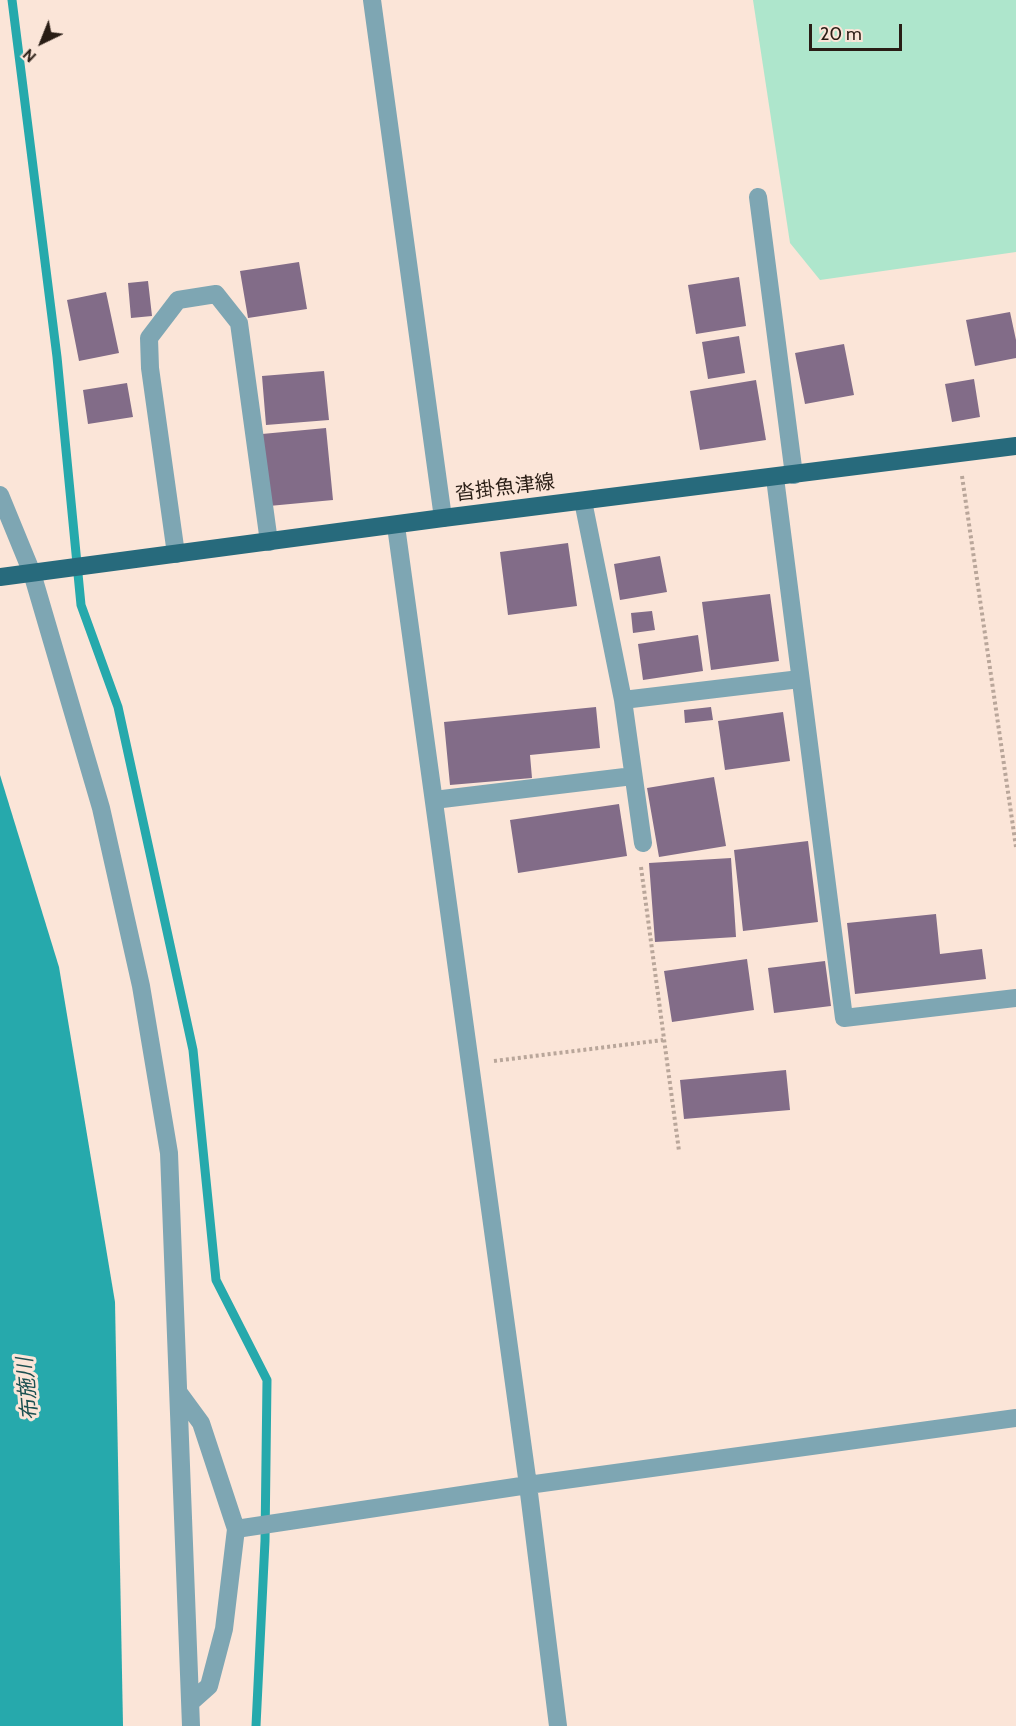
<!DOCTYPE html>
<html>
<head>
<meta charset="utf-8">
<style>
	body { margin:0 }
	#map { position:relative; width:1016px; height:1726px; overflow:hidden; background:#fbe5d8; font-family:Cabin,sans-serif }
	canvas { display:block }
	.north { position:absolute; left:12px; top:12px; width:60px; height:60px; -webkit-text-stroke:4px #fbe5d8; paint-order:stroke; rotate:223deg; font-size:16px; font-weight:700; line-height:24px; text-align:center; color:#291d15 }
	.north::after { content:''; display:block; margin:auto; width:21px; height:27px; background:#291d15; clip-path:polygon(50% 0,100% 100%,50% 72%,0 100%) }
	.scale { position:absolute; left:809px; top:24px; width:93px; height:27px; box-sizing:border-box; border:3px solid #291d15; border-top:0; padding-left:8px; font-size:18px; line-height:21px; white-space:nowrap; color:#291d15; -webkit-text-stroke:4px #fbe5d8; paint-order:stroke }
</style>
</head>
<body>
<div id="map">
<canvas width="1016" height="1726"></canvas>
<div class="north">N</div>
<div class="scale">20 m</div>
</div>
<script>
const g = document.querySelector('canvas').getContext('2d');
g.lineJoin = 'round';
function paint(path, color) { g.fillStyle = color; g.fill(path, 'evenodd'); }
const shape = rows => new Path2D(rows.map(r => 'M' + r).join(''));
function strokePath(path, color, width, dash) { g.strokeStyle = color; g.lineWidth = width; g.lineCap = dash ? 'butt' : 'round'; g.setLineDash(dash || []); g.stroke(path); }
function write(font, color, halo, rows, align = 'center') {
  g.font = font + ' Cabin,"Noto Sans JP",sans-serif'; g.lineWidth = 6; g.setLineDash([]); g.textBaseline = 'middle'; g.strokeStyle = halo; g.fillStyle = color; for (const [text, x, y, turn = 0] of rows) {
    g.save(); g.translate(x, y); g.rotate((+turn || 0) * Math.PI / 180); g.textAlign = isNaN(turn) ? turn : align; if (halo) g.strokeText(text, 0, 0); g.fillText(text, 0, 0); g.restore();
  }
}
const green = shape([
	[753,0,1016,0,1016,252,820,280,790,243]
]);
const water = shape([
	[0,775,59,967,115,1302,123,1726,0,1726]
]);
const stream = shape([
	[12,0,57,357,81,605,118,707,193,1050,216,1280,267,1380,265,1541,256,1726]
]);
const building = shape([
	[299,262,307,309,248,318,240,271],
	[739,277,746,326,696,334,688,285],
	[148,281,152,316,131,318,128,283],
	[106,292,119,353,79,361,67,300],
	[1010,312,1016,340,1016,358,975,366,966,320],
	[739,336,745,373,708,379,702,342],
	[844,344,854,395,805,404,795,353],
	[324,371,329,420,266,425,262,376],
	[974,379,980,417,952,422,945,384],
	[756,380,766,440,700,450,690,391],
	[127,383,133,417,88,424,83,390],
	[326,428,333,500,269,506,262,434],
	[568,543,577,606,508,615,500,552],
	[660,556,667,592,620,600,614,564],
	[770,594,779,661,711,670,702,602],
	[652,611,655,630,633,633,631,613],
	[698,635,703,671,643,680,638,644],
	[596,707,600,748,530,755,532,778,450,785,444,722],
	[711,707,713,720,685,723,684,710],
	[783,712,790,761,725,770,718,721],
	[714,777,726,846,659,857,647,788],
	[619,804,627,856,518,873,510,820],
	[808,841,818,922,743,931,734,850],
	[731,858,736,937,655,942,649,863],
	[936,914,940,954,982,949,986,979,855,994,847,923],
	[747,959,754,1010,672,1022,664,971],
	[825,961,831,1006,774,1013,768,968],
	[786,1070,790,1110,684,1119,680,1080]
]);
const path = shape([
	[962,476,1016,847],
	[641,867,679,1151],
	[494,1061,663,1040]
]);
const minor = shape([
	[372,0,443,518],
	[758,197,794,475],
	[775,478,844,1018,1016,998],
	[0,495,32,573,101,808,141,986,169,1153,191,1726],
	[583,501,623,700],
	[396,526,528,1485,558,1726],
	[176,554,150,368,149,338,178,300,216,294,239,323,269,542],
	[434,800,633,776],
	[643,843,623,700,800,679],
	[179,1393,201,1423,236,1529,224,1629,209,1686,191,1702],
	[236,1529,528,1485,1016,1418]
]);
const major = shape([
	[0,577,443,518,1016,446]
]);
const streetNames = [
	["沓掛魚津線",505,488,-7]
];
const waterNames = [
	["布施川",28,1389,-95]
];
paint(green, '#aee6cc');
paint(water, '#26a9ac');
strokePath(stream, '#26a9ac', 9);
paint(building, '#826c88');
strokePath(path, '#b9a69a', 4, [3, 3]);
strokePath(minor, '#7ea6b3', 18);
strokePath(major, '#276a7c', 18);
write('20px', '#291d15', '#fbe5d8', streetNames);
write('italic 21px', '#1c5051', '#fbe5d8', waterNames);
</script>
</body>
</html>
